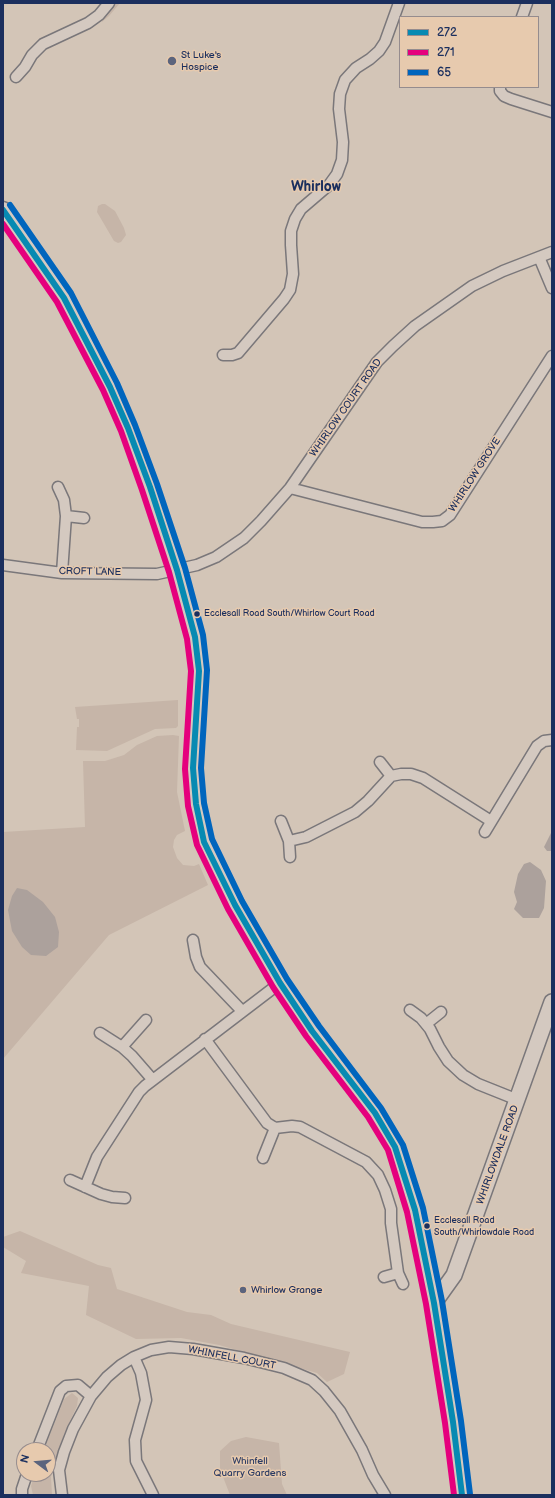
<!DOCTYPE html>
<html>
<head>
<meta charset="utf-8">
<style>
	body { margin:0 }
	#map { position:relative; width:555px; height:1498px; overflow:hidden; background:#d3c5b7; font-family:"Balsamiq Sans",sans-serif }
	canvas { display:block }
	.frame { position:absolute; inset:0; border:4px solid #1b2f5e; pointer-events:none }
	.legend { position:absolute; left:399px; top:16px; width:140px; height:72px; box-sizing:border-box; background:#e7caae; border:1px solid #958c8e; margin:0; padding:5px 7px; list-style:none; font-size:12px; color:#1b2f5e }
	.legend li { display:flex; align-items:center; gap:8px; height:20px }
	.legend b { width:20px; border:1px solid #958c8e }
	.north { position:absolute; left:16px; top:1442px; width:40px; height:40px; box-sizing:border-box; background:#e7caae; border:1px solid #958c8e; border-radius:50%; rotate:286deg; font-size:11px; font-weight:700; line-height:16px; text-align:center; color:#1b2f5e }
	.north::after { content:''; display:block; margin:auto; width:14px; height:18px; background:#5b647d; clip-path:polygon(50% 0,100% 100%,50% 72%,0 100%) }
</style>
</head>
<body>
<div id="map">
<canvas width="555" height="1498"></canvas>
<div class="frame"></div>
<ul class="legend">
<li><b style="height:5px;background:#078ab2"></b>272</li>
<li><b style="height:5px;background:#e5007d"></b>271</li>
<li><b style="height:5px;background:#0065bd"></b>65</li>
</ul>
<div class="north">N</div>
</div>
<script>
const g = document.querySelector('canvas').getContext('2d');
g.lineJoin = 'round';
function paint(path, color) { g.fillStyle = color; g.fill(path, 'evenodd'); }
const shape = rows => new Path2D(rows.map(r => 'M' + r).join(''));
function strokePath(path, color, width, dash) { g.strokeStyle = color; g.lineWidth = width; g.lineCap = dash ? 'butt' : 'round'; g.setLineDash(dash || []); g.stroke(path); }
function write(font, color, halo, rows, align = 'center') {
  g.font = font + ' "Balsamiq Sans",sans-serif'; g.lineWidth = 3; g.setLineDash([]); g.textBaseline = 'middle'; g.strokeStyle = halo; g.fillStyle = color; for (const [text, x, y, turn = 0] of rows) {
    g.save(); g.translate(x, y); g.rotate((+turn || 0) * Math.PI / 180); g.textAlign = isNaN(turn) ? turn : align; if (halo) g.strokeText(text, 0, 0); g.fillText(text, 0, 0); g.restore();
  }
}
const green = shape([
	[116,3,120,3,109,16,102,22,104,15],
	[102,204,105,204,115,211,124,228,126,235,121,242,118,243,114,241,97,212,98,206],
	[178,700,178,726,176,728,155,729,107,751,76,750,77,727,79,727,79,719,77,719,75,707],
	[173,735,179,736,177,792,185,831,177,835,174,840,173,847,177,858,183,865,194,866,199,864,208,885,109,935,3,1059,3,832,85,827,83,761,105,761,124,755,137,745,157,736],
	[20,1231,98,1265,111,1268,117,1289,187,1312,211,1315,231,1324,350,1352,344,1374,327,1382,317,1373,219,1345,181,1338,136,1339,86,1315,89,1286,21,1273,26,1261,3,1247,3,1237],
	[72,1393,78,1398,77,1406,64,1434,51,1477,52,1495,33,1495,31,1486,35,1474,48,1474,48,1450,44,1450,64,1399],
	[246,1437,279,1443,282,1484,287,1495,230,1495,220,1469,220,1451,231,1441]
]);
const water = shape([
	[552,831,552,851,547,851,544,847],
	[530,862,541,870,546,881,544,908,539,918,523,918,514,909,517,902,514,892,518,874,524,864],
	[17,888,27,890,43,902,55,917,59,932,58,947,46,956,31,955,22,947,12,931,8,910,12,896]
]);
const minor = shape([
	[522,17,527,3],
	[16,77,25,67,32,55,43,44,88,23,99,15,109,3],
	[500,87,500,91,504,96,511,99,552,112],
	[539,257,552,288],
	[223,355,232,355,238,353,284,299,290,290,293,274,291,245,291,231,295,219,301,209,329,185,337,174,342,160,343,142,339,109,340,94,345,80,356,68,370,59,379,51,385,42,399,3],
	[58,487,64,500,66,516,62,573],
	[290,488,422,522,433,522,442,521,450,515,552,356],
	[66,516,84,518],
	[3,565,62,573,157,574,197,565,216,557,244,538,261,521,290,488,377,362,393,346,415,326,472,286,503,271,552,252],
	[380,762,391,776],
	[281,821,289,841,290,857],
	[485,832,537,746,544,741,552,740],
	[289,841,306,837,355,812,368,801,391,776,401,774,411,774,423,778,491,821],
	[193,940,196,957,200,967,242,1011],
	[410,1010,421,1018,430,1029,439,1047,448,1061,463,1075,478,1084,518,1100],
	[426,1024,441,1012],
	[100,1033,122,1047,132,1056,152,1079],
	[205,1039,267,1123,275,1128,292,1126,300,1127,366,1162,378,1175,385,1190,391,1209,391,1223,398,1273,403,1284],
	[122,1047,146,1020],
	[263,1158,275,1128],
	[70,1180,101,1194,112,1197,125,1198],
	[85,1187,97,1157,139,1092,145,1086,280,983],
	[384,1277,398,1273],
	[134,1357,141,1373,146,1400,135,1440,136,1461,153,1495],
	[37,1450,60,1391,66,1386,78,1385,91,1396],
	[22,1495,22,1489,27,1474],
	[62,1495,59,1470,64,1452,73,1429,91,1396,107,1377,121,1365,134,1357,151,1350,169,1347,193,1349,244,1358,284,1368,312,1380,324,1391,340,1411,362,1450,373,1475,385,1495]
]);
const secondary = shape([
	[434,1303,454,1275,552,1002]
]);
const primary = shape([
	[3,210,64,298,110,387,128,428,150,487,177,570,195,637,199,671,193,768,196,804,204,842,235,905,280,983,312,1031,375,1113,395,1147,415,1210,434,1303,453,1422,462,1495]
]);
const bus1 = shape([
	[3,210,64,298,110,387,128,428,150,487,177,570,195,637,199,671,193,768,196,804,204,842,235,905,280,983,312,1031,375,1113,395,1147,415,1210,434,1303,453,1422,462,1495]
]);
const bus2 = shape([
	[3,224,57,302,103,390,121,431,142,490,169,572,187,639,191,671,185,769,188,806,197,845,228,909,273,987,306,1036,368,1117,388,1150,407,1212,426,1304,445,1423,454,1495]
]);
const bus3 = shape([
	[10,205,71,293,117,383,135,425,157,484,185,568,203,635,207,670,201,768,204,803,212,839,242,901,287,979,319,1026,381,1108,403,1145,423,1208,442,1301,461,1421,470,1494]
]);
const markers = [
	[172,61,5,"#5b647d"],
	[197,614,3.5,"#1b2f5e"],
	[427,1226,3.5,"#1b2f5e"],
	[243,1290,4,"#5b647d"]
];
const busNames = [
	["Ecclesall Road South/Whirlow Court Road",204,614],
	["Ecclesall Road",434,1221],
	["South/Whirlowdale Road",434,1233]
];
const poiNames = [
	["St Luke's",181,55],
	["Hospice",181,67],
	["Whirlow Grange",251,1290]
];
const streetNames = [
	["WHIRLOW COURT ROAD",346,408,-55],
	["WHIRLOW GROVE",475,475,-57],
	["CROFT LANE",90,572,1],
	["WHIRLOWDALE ROAD",498,1155,-70],
	["WHINFELL COURT",232,1358,11]
];
const parkNames = [
	["Whinfell",250,1461],
	["Quarry Gardens",250,1473]
];
const districtNames = [
	["Whirlow",316,187]
];
paint(green, '#c6b5a8');
paint(water, '#aca19c');
strokePath(minor, '#7a777a', 13);
strokePath(secondary, '#7a777a', 18);
strokePath(primary, '#7a777a', 19);
strokePath(minor, '#d4c9c0', 10);
strokePath(secondary, '#d4c9c0', 15);
strokePath(primary, '#d4c9c0', 16);
strokePath(bus1, '#078ab2', 6);
strokePath(bus2, '#e5007d', 6);
strokePath(bus3, '#0065bd', 6);
for (const [x, y, r, color] of markers) { const dot = new Path2D(); dot.arc(x, y, r, 0, 2 * Math.PI); g.fillStyle = color; g.fill(dot); strokePath(dot, '#e7caae', 1.5); }
write('9px', '#1b2f5e', '#e7caae', busNames, 'left');
write('10px', '#1b2f5e', '#e7caae', poiNames, 'left');
write('10px', '#1b2f5e', '#e7caae', streetNames);
write('10px', '#2c3c64', '#e7caae', parkNames);
write('bold 14px', '#1b2f5e', '#e7caae', districtNames);
</script>
</body>
</html>
